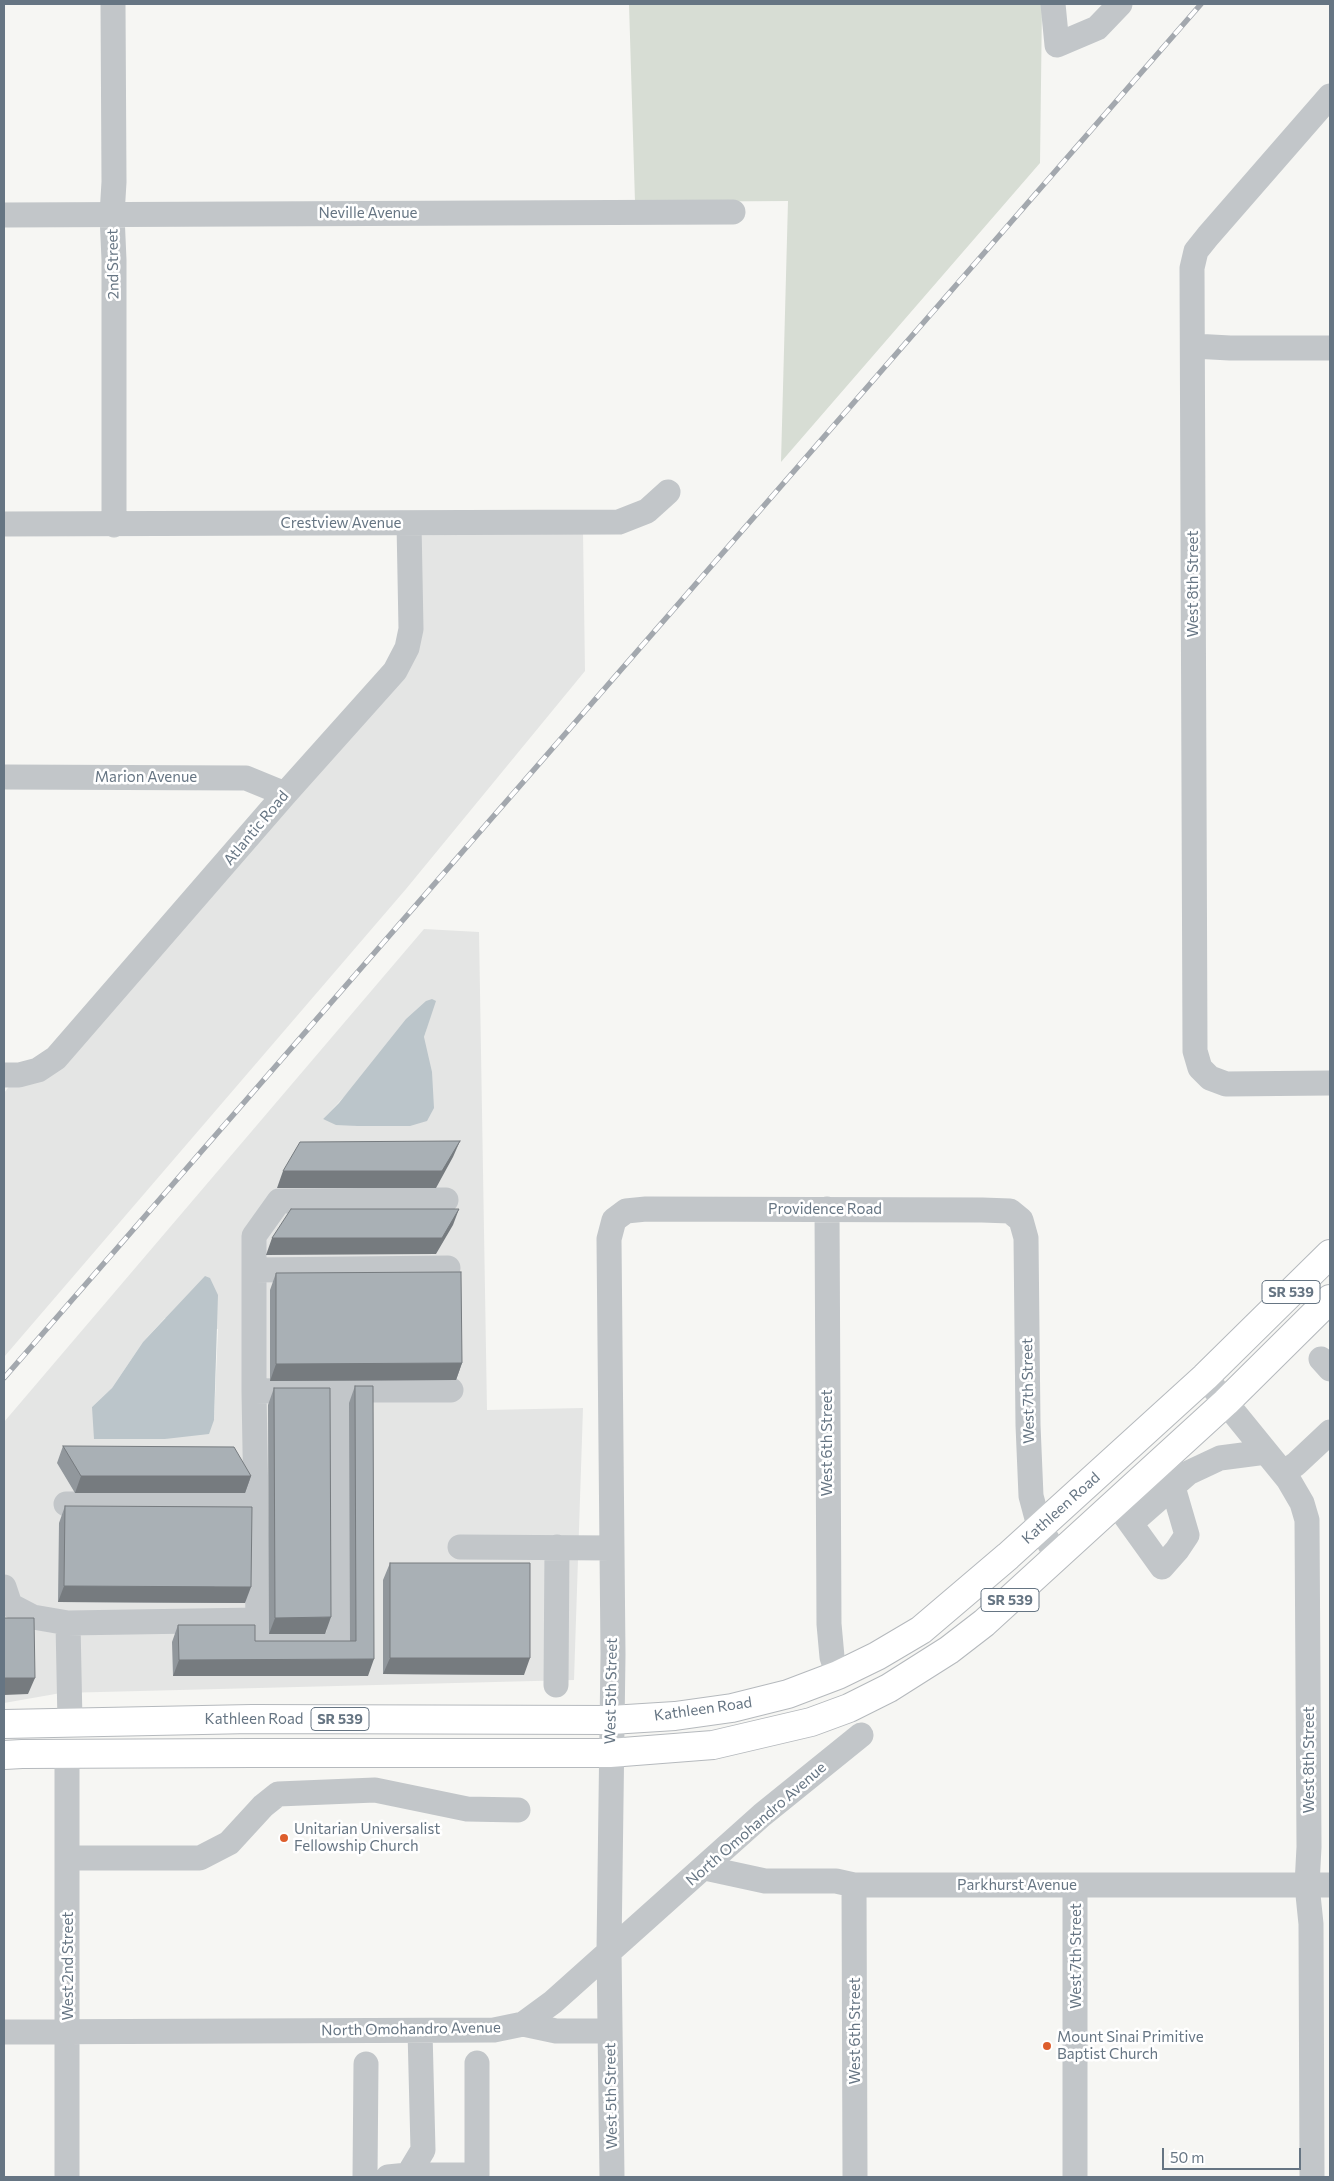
<!DOCTYPE html>
<html>
<head>
<meta charset="utf-8">
<style>
	body { margin:0 }
	#map { position:relative; width:1334px; height:2181px; overflow:hidden; background:#f6f6f3; font-family:Commissioner,sans-serif }
	canvas { display:block }
	.frame { position:absolute; inset:0; border:5px solid #667583; pointer-events:none }
	.scale { position:absolute; left:1162px; top:2148px; width:139px; height:22px; box-sizing:border-box; border:2px solid #667583; border-top:0; padding-left:6px; font-size:15px; line-height:18px; white-space:nowrap; color:#667583; -webkit-text-stroke:4px #fff; paint-order:stroke }
</style>
</head>
<body>
<div id="map">
<canvas width="1334" height="2181"></canvas>
<div class="frame"></div>
<div class="scale">50 m</div>
</div>
<script>
const g = document.querySelector('canvas').getContext('2d');
g.lineJoin = 'round';
function paint(path, color) { g.fillStyle = color; g.fill(path, 'evenodd'); }
const shape = rows => new Path2D(rows.map(r => 'M' + r).join(''));
function strokePath(path, color, width, dash) { g.strokeStyle = color; g.lineWidth = width; g.lineCap = dash ? 'butt' : 'round'; g.setLineDash(dash || []); g.stroke(path); }
function write(font, color, halo, rows, align = 'center') {
  g.font = font + ' Commissioner,sans-serif'; g.lineWidth = 5; g.setLineDash([]); g.textBaseline = 'middle'; g.strokeStyle = halo; g.fillStyle = color; for (const [text, x, y, turn = 0] of rows) {
    g.save(); g.translate(x, y); g.rotate((+turn || 0) * Math.PI / 180); g.textAlign = isNaN(turn) ? turn : align; if (halo) g.strokeText(text, 0, 0); g.fillText(text, 0, 0); g.restore();
  }
}
const built = shape([
	[420,532,583,532,585,671,406,889,4,1357,4,1093,11,1084,22,1084,404,677],
	[424,929,479,932,487,1410,583,1408,574,1680,61,1693,4,1703,4,1422],
	[435,1001,424,1037,357,1126,323,1119],
	[165,1318,218,1329,214,1420,165,1439,92,1407,112,1388,143,1342]
]);
const green = shape([
	[629,4,1042,4,1040,163,781,462,788,201,635,202]
]);
const water = shape([
	[432,999,436,1001,424,1037,432,1072,434,1108,427,1121,410,1126,357,1126,336,1125,323,1119,339,1103,406,1019,426,1001],
	[205,1276,210,1278,218,1295,214,1420,209,1434,165,1439,94,1439,92,1407,112,1388,143,1342]
]);
const minor = shape([
	[113,4,114,182,112,215,114,260,114,525],
	[1053,4,1057,45,1097,28,1120,4],
	[1330,96,1208,236,1196,251,1192,268,1195,1051,1200,1068,1210,1078,1226,1084,1330,1083],
	[4,215,733,212],
	[1193,346,1230,348,1330,348],
	[4,524,619,522,647,511,668,492],
	[4,777,246,778,285,794],
	[4,1075,19,1075,38,1070,56,1058,285,794,395,671,407,648,411,629,409,523],
	[827,1209,829,1624,832,1657,838,1675],
	[254,1270,448,1268],
	[1321,1359,1330,1369],
	[1205,1377,1288,1479,1302,1503,1307,1520,1309,1847,1307,1885,1311,1924,1312,2177],
	[339,1390,451,1390],
	[254,1391,254,1236,279,1201,446,1200],
	[1283,1473,1296,1464,1330,1432],
	[1116,1503,1162,1567,1177,1550,1187,1535,1173,1487],
	[66,1504,256,1504],
	[1131,1523,1188,1473,1220,1458,1266,1452],
	[460,1547,612,1548],
	[4,1587,10,1605,33,1617,68,1623,70,1722],
	[68,1623,258,1620,259,1644,339,1644,339,1390,254,1391,258,1620],
	[556,1685,557,1547],
	[67,1755,67,2177],
	[67,1858,200,1858,229,1843,263,1806,278,1794,375,1790,467,1809,518,1810],
	[705,1868,765,1881,836,1881,854,1885,1330,1885],
	[854,1885,855,2177],
	[1075,1885,1075,2177],
	[523,2024,556,2031,610,2031],
	[4,2032,494,2030,523,2024,553,2002,762,1815,861,1735],
	[365,2177,366,2064],
	[388,2177,408,2175,423,2150,420,2031],
	[408,2177,408,2175,477,2175,477,2063],
	[612,2177,609,1950,613,1654,609,1239,614,1220,626,1211,646,1209,982,1210,1010,1211,1021,1220,1026,1238,1028,1425,1031,1496,1039,1526,1057,1556]
]);
const major = shape([
	[4,1724,252,1719,611,1720,675,1716,732,1708,788,1694,838,1675,877,1656,921,1630,1008,1556,1205,1377,1330,1254],
	[4,1755,22,1754,252,1753,610,1753,713,1745,811,1722,849,1708,889,1688,949,1650,984,1623,1226,1402,1330,1299]
]);
const rail = shape([
	[4,1378,1201,4]
]);
const wall = shape([
	[276,1273,462,1363,456,1380,270,1381,270,1290],
	[355,1386,368,1676,173,1676,172,1642,178,1625,255,1641,350,1641,349,1403],
	[274,1388,325,1634,269,1634,268,1405],
	[63,1446,251,1476,245,1493,75,1493,57,1463],
	[65,1506,245,1603,58,1602,59,1523],
	[390,1563,524,1675,383,1674,383,1580]
]);
const shadedWall = shape([
	[460,1141,453,1157,436,1188,277,1188,283,1171],
	[459,1209,453,1225,436,1254,266,1255,272,1238],
	[462,1363,456,1380,270,1381,276,1364],
	[81,1476,251,1476,245,1493,75,1493],
	[64,1586,251,1587,245,1603,58,1602],
	[331,1617,325,1634,269,1634,275,1618],
	[390,1658,530,1658,524,1675,383,1674],
	[374,1659,368,1676,173,1676,179,1660],
	[4,1678,35,1678,28,1694,4,1695]
]);
const building = shape([
	[460,1141,442,1171,283,1171,300,1142,460,1141],
	[291,1209,459,1209,442,1238,272,1238,291,1209],
	[461,1272,462,1363,276,1364,276,1273,461,1272],
	[355,1386,373,1386,374,1659,179,1660,178,1625,255,1625,255,1641,356,1641,355,1386],
	[274,1388,330,1388,331,1617,275,1618,274,1388],
	[63,1446,234,1447,251,1476,81,1476,63,1446],
	[65,1506,252,1507,251,1587,64,1586,65,1506],
	[390,1563,530,1563,530,1658,390,1658,390,1563],
	[4,1618,34,1618,35,1678,4,1678,4,1618]
]);
const markers = [
	[284,1838,5,"#dd5e2c"],
	[1047,2046,5,"#dd5e2c"]
];
const shields = [
	[1291,1292,58],
	[1010,1600,58],
	[340,1719,58]
];
const shieldNames = [
	["SR 539",1291,1292],
	["SR 539",1010,1600],
	["SR 539",340,1719]
];
const streetNames = [
	["Neville Avenue",368,213],
	["2nd Street",113,264,-91],
	["Crestview Avenue",341,523],
	["West 8th Street",1193,584,-90],
	["Marion Avenue",146,777],
	["Atlantic Road",256,828,-50],
	["Providence Road",825,1209],
	["West 7th Street",1028,1391,-91],
	["West 6th Street",827,1443,-90],
	["Kathleen Road",1061,1508,-42],
	["West 5th Street",611,1691,-89],
	["Kathleen Road",703,1709,-8],
	["Kathleen Road",254,1719],
	["West 8th Street",1309,1760,-90],
	["North Omohandro Avenue",756,1824,-41],
	["Parkhurst Avenue",1017,1885],
	["West 7th Street",1076,1956,-90],
	["West 2nd Street",68,1966,-90],
	["North Omohandro Avenue",411,2029,-1],
	["West 6th Street",855,2031,-90],
	["West 5th Street",611,2096,-91]
];
const poiNames = [
	["Unitarian Universalist",294,1829],
	["Fellowship Church",294,1846],
	["Mount Sinai Primitive",1057,2037],
	["Baptist Church",1057,2054]
];
paint(built, '#e4e5e4');
paint(green, '#d7ddd4');
paint(water, '#bbc5ca');
strokePath(major, '#b5b9bd', 30);
strokePath(minor, '#c2c6c9', 25);
strokePath(major, '#fff', 28);
strokePath(rail, '#a3a8ae', 5.5);
strokePath(rail, '#fff', 4, [11]);
paint(wall, '#91979c');
paint(shadedWall, '#767b7f');
paint(building, '#a9b0b5');
strokePath(building, '#767b7f', 1);
for (const [x, y, r, color] of markers) { const dot = new Path2D(); dot.arc(x, y, r, 0, 2 * Math.PI); g.fillStyle = color; g.fill(dot); strokePath(dot, '#fff', 2); }
for (const [x, y, w] of shields) { const box = new Path2D(); box.roundRect(x - w / 2, y - 11.5, w, 23, 4); g.fillStyle = '#fff'; g.fill(box); strokePath(box, '#667583', 1); }
write('bold 14px', '#667583', null, shieldNames);
write('15px', '#667583', '#fff', streetNames);
write('15px', '#667583', '#fff', poiNames, 'left');
</script>
</body>
</html>
